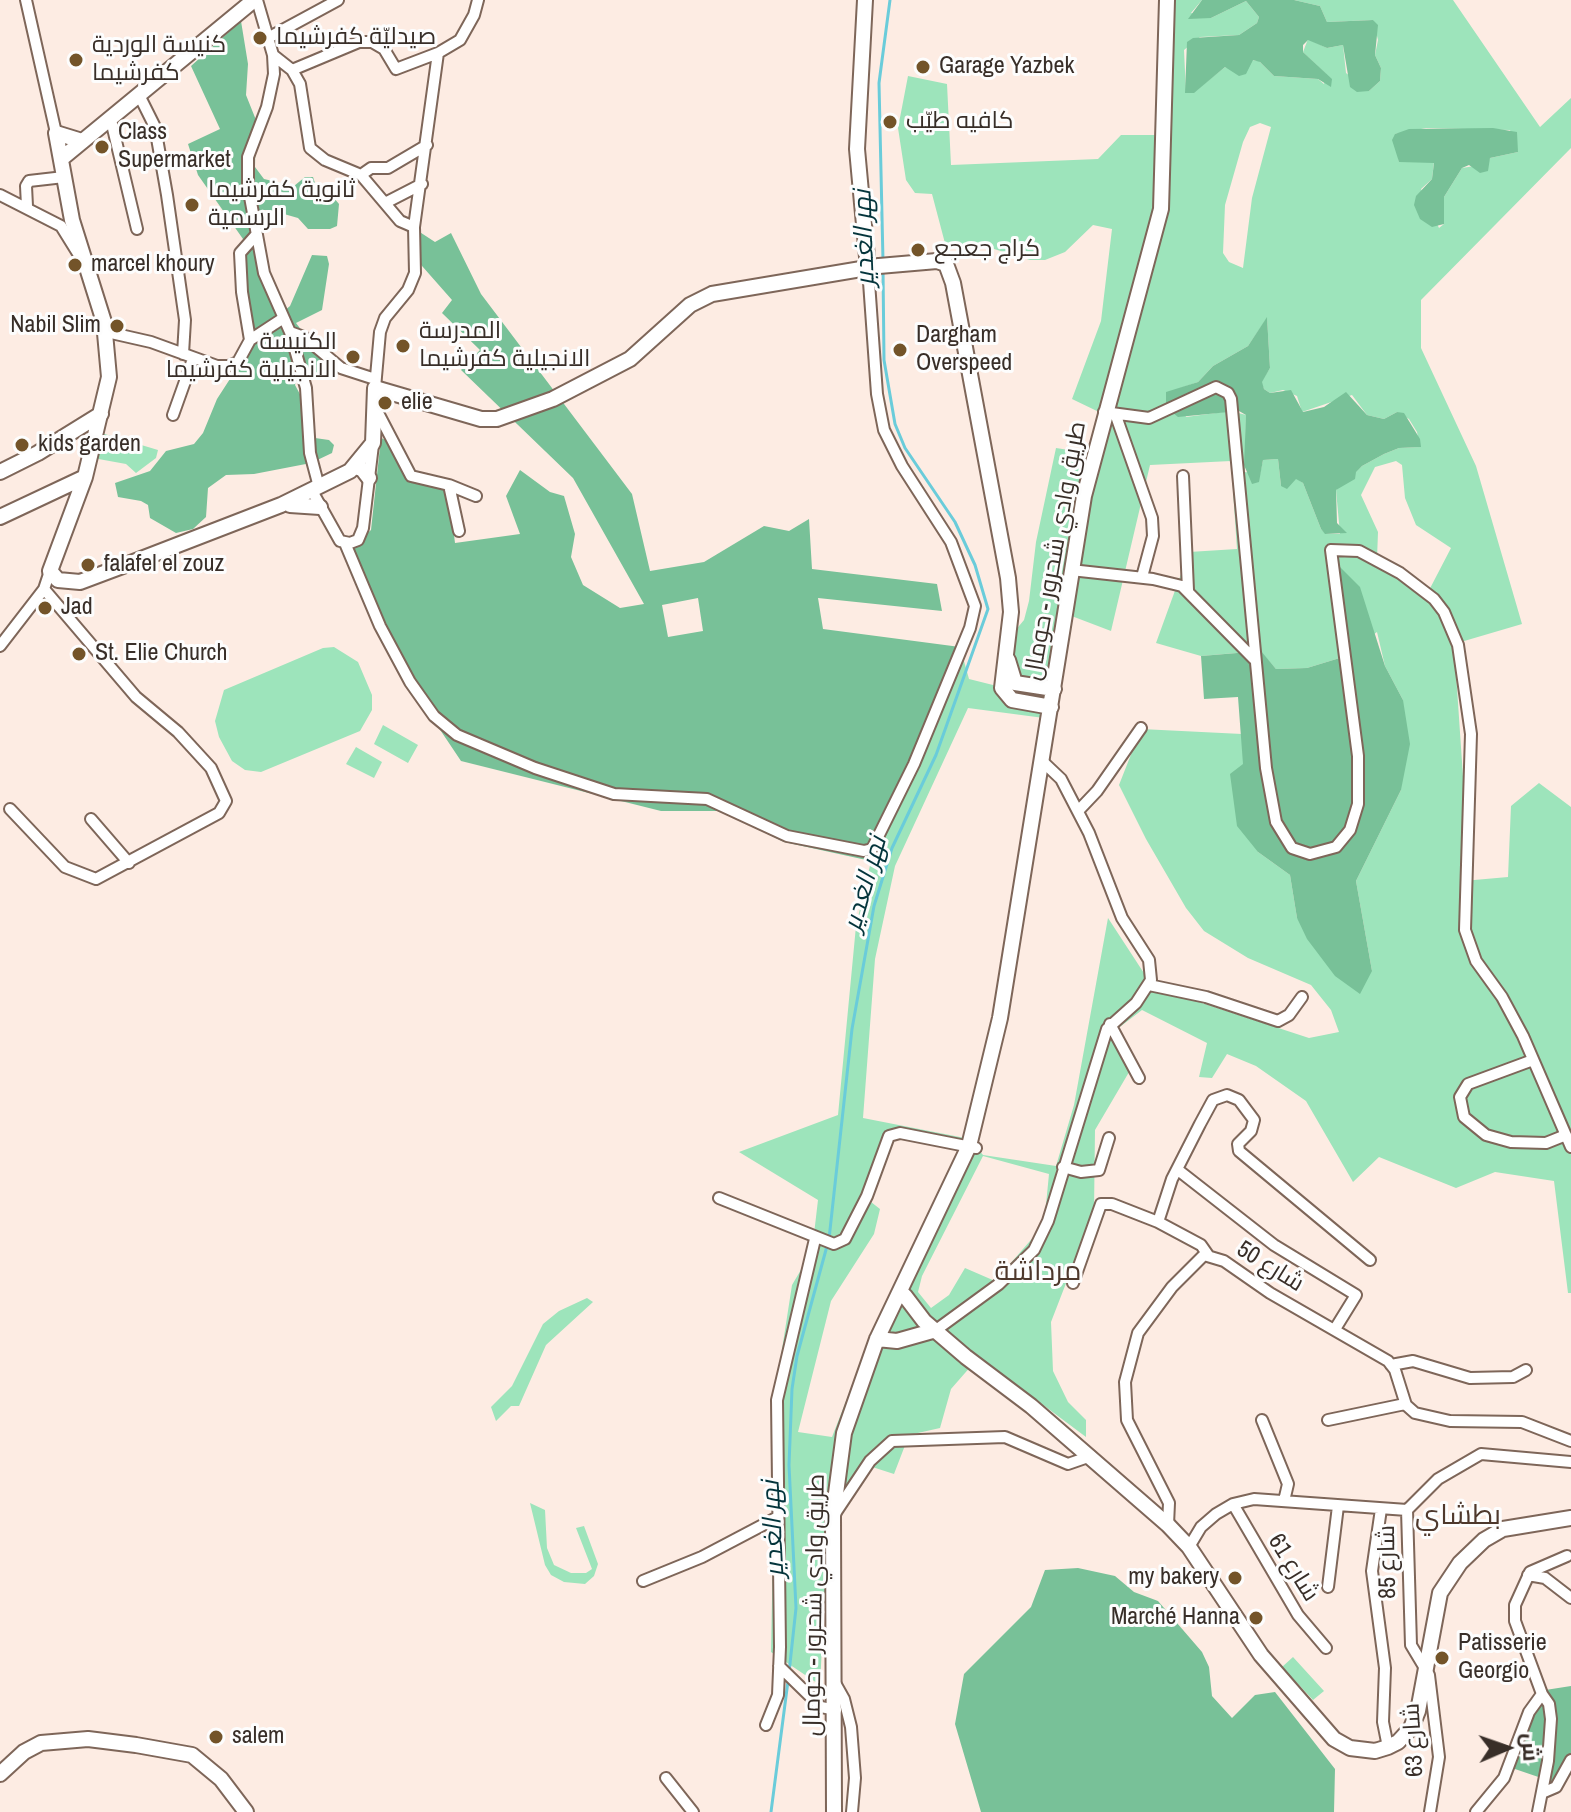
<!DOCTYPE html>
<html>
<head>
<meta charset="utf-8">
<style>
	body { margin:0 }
	#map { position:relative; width:1571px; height:1812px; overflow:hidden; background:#fdece3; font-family:"Archivo Narrow",Cairo,sans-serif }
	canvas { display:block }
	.north { position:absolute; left:1467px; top:1708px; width:80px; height:80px; -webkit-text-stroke:6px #fdfdfd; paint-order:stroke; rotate:88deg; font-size:22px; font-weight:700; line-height:32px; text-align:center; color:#382e28 }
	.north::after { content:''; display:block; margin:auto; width:28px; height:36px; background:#382e28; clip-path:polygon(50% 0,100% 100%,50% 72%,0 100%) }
</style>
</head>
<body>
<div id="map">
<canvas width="1571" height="1812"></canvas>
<div class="north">ش</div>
</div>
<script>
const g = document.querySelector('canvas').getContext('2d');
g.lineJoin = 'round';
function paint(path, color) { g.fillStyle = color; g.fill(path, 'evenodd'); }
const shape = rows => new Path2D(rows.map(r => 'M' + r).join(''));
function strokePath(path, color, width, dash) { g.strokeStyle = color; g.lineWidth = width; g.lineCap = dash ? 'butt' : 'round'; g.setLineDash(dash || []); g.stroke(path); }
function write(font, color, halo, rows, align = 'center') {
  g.font = font + ' "Archivo Narrow",Cairo,sans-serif'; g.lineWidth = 6; g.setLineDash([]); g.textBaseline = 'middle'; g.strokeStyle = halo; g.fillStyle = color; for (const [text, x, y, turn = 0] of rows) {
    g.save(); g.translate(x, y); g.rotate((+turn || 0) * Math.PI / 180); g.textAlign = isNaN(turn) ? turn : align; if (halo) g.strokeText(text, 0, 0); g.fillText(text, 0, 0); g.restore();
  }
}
const green = shape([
	[1164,0,1202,0,1191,13,1211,18,1246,1,1259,17,1257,23,1239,35,1200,37,1184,50,1186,93,1194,92,1225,67,1245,74,1252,60,1259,61,1274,76,1318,79,1324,84,1326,74,1303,52,1308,39,1327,48,1343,45,1346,73,1369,91,1380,81,1381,68,1375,55,1378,40,1373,20,1327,22,1320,6,1294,0,1453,0,1540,127,1571,98,1571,148,1421,300,1421,348,1476,466,1522,624,1454,644,1466,821,1463,881,1508,877,1511,806,1539,783,1571,807,1571,1293,1568,1293,1554,1181,1495,1172,1456,1188,1379,1157,1353,1182,1306,1101,1256,1066,1227,1054,1212,1078,1199,1077,1207,1043,1142,1010,1108,1036,1132,1067,1095,1130,1094,1211,1051,1322,1053,1371,1068,1402,1086,1420,1086,1437,979,1357,951,1389,940,1428,909,1435,894,1474,863,1464,829,1510,820,1685,771,1652,776,1388,792,1285,812,1251,818,1200,739,1152,838,1115,856,926,871,861,925,754,960,647,969,679,1005,688,1014,632,1024,620,1029,601,1036,542,1056,448,1088,453,1099,412,1072,399,1101,321,1112,229,1093,225,1065,252,1045,260,1030,260,981,245,946,247,932,194,915,193,906,180,898,128,908,76,947,84,951,165,1098,159,1121,135,1157,135],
	[1260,123,1271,127,1252,198,1243,268,1229,262,1223,253,1225,205,1243,142,1250,127],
	[1426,128,1510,130,1518,152,1490,158,1487,164,1462,168,1444,197,1444,224,1439,228,1421,189,1432,179,1434,162,1399,162,1395,134],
	[1267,318,1270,368,1261,382,1264,389,1270,393,1283,390,1297,396,1302,412,1352,395,1367,415,1384,419,1397,412,1409,419,1417,432,1420,447,1399,448,1384,454,1362,466,1336,490,1340,534,1326,534,1321,529,1303,483,1296,478,1281,486,1278,459,1263,460,1260,474,1245,472,1246,415,1231,411,1186,417,1175,390,1198,382,1213,366,1248,346],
	[1231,461,1237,549,1189,552,1156,643,1201,656,1260,651,1276,669,1307,668,1343,657,1377,632,1385,666,1403,700,1401,790,1356,881,1372,971,1297,918,1290,875,1258,852,1242,734,1141,729,1119,785,1146,839,1186,908,1204,931,1248,958,1311,985,1331,1010,1339,1032,1309,1038,1153,987,1108,918,1074,1105,1056,1166,983,1155,970,1139,863,1118,875,959,895,866,968,708,1044,718,1069,615,1111,631,1150,465],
	[1396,461,1402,465,1405,498,1416,525,1451,548,1425,598,1377,559,1378,532,1361,495,1375,467],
	[895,1134,964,1149,871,1337,832,1437,798,1432,831,1301,874,1234,880,1209,871,1202,886,1147],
	[983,1156,1049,1174,1044,1225,995,1281,965,1268,949,1295,931,1308,918,1292,922,1276],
	[98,432,158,450,156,458,136,473,126,464,93,458],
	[334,647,358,662,372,695,372,710,360,731,261,772,245,770,232,761,219,737,215,721,224,690,323,648],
	[383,725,418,745,408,763,374,744],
	[356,747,382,762,374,778,346,764],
	[587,1298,593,1302,546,1345,519,1406,511,1406,496,1421,491,1407,512,1386,543,1324,559,1311],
	[530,1503,545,1510,547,1548,554,1565,571,1573,586,1573,592,1569,576,1528,584,1526,598,1564,594,1576,585,1584,564,1582,551,1575,545,1565],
	[1293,1657,1324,1691,1313,1700,1282,1667]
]);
const forest = shape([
	[1202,0,1294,0,1320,6,1327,22,1373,20,1378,25,1375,55,1381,68,1380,81,1369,91,1357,92,1350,87,1343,45,1327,48,1308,40,1303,45,1303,52,1332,79,1331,87,1318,79,1274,76,1260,62,1253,60,1246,74,1239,76,1225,67,1194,93,1185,93,1187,42,1193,38,1239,35,1257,23,1259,17,1246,1,1211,18,1188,19],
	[241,21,248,64,246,95,256,120,255,167,264,179,294,186,305,177,313,177,321,201,334,198,339,204,337,226,330,229,308,229,298,218,270,210,263,210,258,215,267,285,271,303,277,309,284,311,290,306,312,255,327,256,329,264,322,310,296,323,325,361,323,369,320,375,297,378,295,385,302,398,308,437,329,440,334,445,332,453,311,463,254,474,226,475,208,488,206,517,193,529,176,533,150,518,148,505,141,501,118,497,115,483,150,471,166,451,194,444,203,433,217,399,248,351,243,239,198,175,188,144,220,129,191,66],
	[1493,128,1517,132,1518,152,1490,158,1488,171,1480,173,1469,165,1462,168,1444,197,1444,224,1432,227,1420,219,1414,205,1416,196,1432,179,1434,163,1399,162,1392,140,1395,134,1409,129],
	[412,227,435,242,451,233,481,294,632,494,650,571,704,562,764,526,789,531,809,519,812,569,937,584,942,611,818,598,823,629,960,647,925,754,871,861,784,842,720,811,661,811,461,761,390,655,384,630,343,554,371,530,381,438,388,441,408,477,448,486,455,543,520,534,506,496,520,470,550,492,564,496,575,534,571,557,583,585,620,608,644,604,573,478,461,370,480,350,442,313,452,300,415,258],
	[698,598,703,631,668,637,662,605],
	[1267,317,1270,368,1262,382,1264,389,1270,393,1291,390,1303,412,1324,407,1346,392,1367,415,1384,419,1397,412,1404,413,1420,439,1421,447,1399,448,1384,454,1362,466,1356,472,1355,479,1336,490,1337,523,1347,533,1325,534,1321,529,1303,483,1296,479,1287,489,1281,486,1278,459,1263,460,1259,482,1252,484,1244,465,1246,415,1239,411,1178,417,1166,407,1166,392,1198,382,1213,366,1248,346],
	[1327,554,1360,587,1385,666,1403,700,1410,744,1401,790,1356,881,1372,971,1360,994,1335,976,1307,939,1297,918,1290,875,1258,852,1237,826,1230,774,1243,764,1238,697,1204,699,1201,656,1261,651,1276,669,1307,668,1343,657],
	[1078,1568,1115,1576,1134,1592,1158,1601,1202,1652,1209,1667,1212,1696,1232,1718,1255,1695,1275,1692,1335,1769,1334,1812,981,1812,955,1724,964,1674,1031,1607,1045,1570],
	[1571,1686,1571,1767,1556,1783,1512,1768,1539,1691]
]);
const stream = shape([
	[883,261,879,83,890,0],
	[829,1239,852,1029,874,906,892,848,936,755,988,609,975,565,955,522,905,448,895,424,884,360,883,269],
	[789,1673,796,1608,789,1465,792,1389,797,1356,827,1246],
	[771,1812,788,1681]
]);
const street = shape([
	[26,0,56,133],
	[257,0,273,55,274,74,267,107,248,157,248,186,264,273,290,332,306,388,310,453,319,487],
	[268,38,338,0],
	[273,55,292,70,300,84,310,148,325,160,361,175,400,221,414,227],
	[292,70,359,42,372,42,384,49,396,69,438,53],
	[140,97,155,127,167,195,185,320,183,354],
	[111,120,137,229],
	[361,175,371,168,388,168,427,145],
	[0,195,61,226,79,255],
	[387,202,422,184],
	[27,206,26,186,29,181,64,177],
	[107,332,151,342,217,366,229,366,238,362,250,340,282,319],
	[290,332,304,337,341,368,375,379],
	[250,340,242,292,240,253,256,235],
	[375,388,380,332,385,318,408,290,415,273,414,227,438,53,460,40,474,15,478,0],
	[376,409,411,476,449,485,459,531],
	[1104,412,1149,418,1216,387,1228,393,1231,399,1266,768,1276,822,1292,848,1310,854,1336,847,1350,830,1358,804,1358,756,1331,550,1359,551,1400,573,1434,599,1444,612,1458,645,1471,734,1465,930,1476,961,1502,997,1523,1036,1571,1147],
	[173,415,193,359],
	[1116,416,1152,518,1153,536,1142,577],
	[1183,476,1188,590],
	[449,485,476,496],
	[312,491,340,541,350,543,358,540,363,528,373,445],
	[345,543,380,626,410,682,434,716,457,735,535,768,614,794,707,799,787,836,864,851,872,849,914,764,970,628,975,606,951,542,902,466,884,430,877,394,868,268],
	[1071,570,1153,579,1182,586,1254,659],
	[0,646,44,589,50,571],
	[10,809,65,867,96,879,219,813,226,801,211,768,178,732,136,697,44,589],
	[1078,811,1097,791,1141,728],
	[91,819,129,863],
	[1149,985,1206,997,1278,1021,1289,1015,1302,997],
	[1110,1024,1139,1078],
	[1533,1060,1468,1084,1460,1097,1464,1117,1486,1135,1511,1142,1546,1143,1566,1135],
	[1063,1167,1081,1172,1099,1170,1109,1138],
	[1178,1170,1274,1245,1356,1295,1335,1329],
	[719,1198,834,1244,845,1239,867,1196,889,1136,900,1133,976,1148],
	[1208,1255,1201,1245,1158,1222,1172,1179,1200,1124,1213,1100,1227,1095,1239,1100,1254,1120,1251,1131,1238,1144,1239,1151,1370,1260],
	[1073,1283,1101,1204,1112,1204,1158,1222],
	[936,1330,999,1284,1034,1250,1048,1221,1107,1029,1136,1003,1151,980,1149,960,1122,918,1089,833,1061,779,1042,761],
	[1391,1365,1413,1361,1470,1378,1513,1377,1526,1370],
	[1262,1420,1288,1484,1284,1501],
	[1328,1420,1405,1404],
	[1233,1504,1298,1615,1326,1648],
	[1381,1509,1372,1571,1385,1668,1383,1722,1388,1747],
	[834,1515,870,1461,892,1441,1005,1437,1068,1464,1091,1456],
	[1168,1525,1169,1503,1127,1420,1125,1382,1138,1333,1172,1287,1204,1255,1224,1261,1270,1293,1388,1361,1395,1370,1406,1405,1415,1413,1450,1421,1522,1422,1571,1441],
	[1189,1547,1201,1527,1216,1514,1233,1504,1254,1499,1407,1510],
	[1528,1575,1545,1578,1571,1598],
	[643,1581,702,1557,778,1517],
	[1328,1587,1338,1506],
	[779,1666,821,1707,836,1710],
	[835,1683,844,1699,851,1727,855,1778,852,1812],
	[1542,1694,1515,1621,1515,1605,1530,1572,1567,1556],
	[766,1725,778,1695,780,1647,777,1400,815,1239],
	[666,1778,693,1812],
	[1542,1793,1556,1787,1571,1760],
	[1430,1812,1439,1757,1429,1675,1411,1645,1407,1510,1438,1479,1481,1454,1571,1462],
	[1476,1812,1504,1778,1529,1712,1542,1694,1549,1704,1551,1719,1548,1761,1538,1812]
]);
const secondary = shape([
	[865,0,857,149,868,268],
	[82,141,56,133,72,220,104,322,109,377,85,477,50,571,58,580,80,582,136,561,281,505,350,471,373,443,375,388,481,419,497,419,553,399,630,359,690,305,712,294,879,266,937,261,946,264,953,283,1008,578,1011,612,1002,688,1012,700,1051,707],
	[61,159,254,0],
	[354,467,362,469,369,478],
	[0,472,38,453,101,414],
	[290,505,320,507],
	[0,517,85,477],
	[1008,660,1015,683,1054,689],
	[905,1296,924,1321,966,1357,1031,1406,1168,1525,1189,1547,1261,1655,1334,1739,1350,1748,1375,1751,1388,1747,1398,1742,1411,1728,1418,1711,1440,1593,1460,1563,1484,1540,1503,1529,1571,1518],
	[877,1339,897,1341,936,1330],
	[0,1774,24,1752,41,1743,88,1739,136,1745,192,1755,221,1779,246,1812],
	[834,1812,833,1516,844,1433,877,1339,969,1146,1000,1018,1084,496,1161,209,1167,0]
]);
const markers = [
	[260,38,8,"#735429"],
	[76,60,8,"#735429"],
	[923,67,8,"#735429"],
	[890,122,8,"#735429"],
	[102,147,8,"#735429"],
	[192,205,8,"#735429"],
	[918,250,8,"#735429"],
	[75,265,8,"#735429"],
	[117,326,8,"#735429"],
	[403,346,8,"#735429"],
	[900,350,8,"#735429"],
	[353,357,8,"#735429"],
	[385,403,8,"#735429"],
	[22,445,8,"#735429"],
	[88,565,8,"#735429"],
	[45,608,8,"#735429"],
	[79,654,8,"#735429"],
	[1235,1578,8,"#735429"],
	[1256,1618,8,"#735429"],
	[1442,1658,8,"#735429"],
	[216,1737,8,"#735429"]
];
const poiNames = [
	["صيدليّة كفرشيما",276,38],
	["كنيسة الوردية",92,46],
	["كفرشيما",92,74],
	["Garage Yazbek",939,67],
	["كافيه طيّب",906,122],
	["Class",118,133],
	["Supermarket",118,161],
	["ثانوية كفرشيما",208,191],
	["الرسمية",208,219],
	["كراج جعجع",934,250],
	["marcel khoury",91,265],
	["Nabil Slim",101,326,"right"],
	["المدرسة",419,332],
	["الانجيلية كفرشيما",419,360],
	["Dargham",916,336],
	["Overspeed",916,364],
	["الكنيسة",337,343,"right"],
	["الانجيلية كفرشيما",337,371,"right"],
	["elie",401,403],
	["kids garden",38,445],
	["falafel el zouz",104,565],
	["Jad",61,608],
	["St. Elie Church",95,654],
	["my bakery",1219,1578,"right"],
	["Marché Hanna",1240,1618,"right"],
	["Patisserie",1458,1644],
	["Georgio",1458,1672],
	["salem",232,1737]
];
const streetNames = [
	["طريق وادي شحرور - حومال",1056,551,-80],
	["شارع 50",1270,1267,32],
	["شارع 85",1388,1562,-91],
	["شارع 61",1293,1568,58],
	["طريق وادي شحرور - حومال",815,1605,-89],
	["شارع 63",1414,1740,-93]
];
const waterNames = [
	["نهر الغدير",865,238,-92],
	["نهر الغدير",866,884,-74],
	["نهر الغدير",774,1529,-93]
];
const quarterNames = [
	["مرداشة",1038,1272],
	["بطشاي",1458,1516]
];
paint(green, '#9de4bb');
paint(forest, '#78c198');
strokePath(stream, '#6accda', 3);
strokePath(street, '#7e6659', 14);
strokePath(secondary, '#7e6659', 18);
strokePath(street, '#fff', 10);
strokePath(secondary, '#fff', 14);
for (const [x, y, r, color] of markers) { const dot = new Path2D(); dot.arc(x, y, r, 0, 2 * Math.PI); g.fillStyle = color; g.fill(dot); strokePath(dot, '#fdfdfd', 3); }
write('24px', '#382e28', '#fdfdfd', poiNames, 'left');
write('24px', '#382e28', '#fdfdfd', streetNames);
write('italic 26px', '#03343b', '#fdfdfd', waterNames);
write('28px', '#4e382c', '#fdfdfd', quarterNames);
</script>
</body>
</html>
